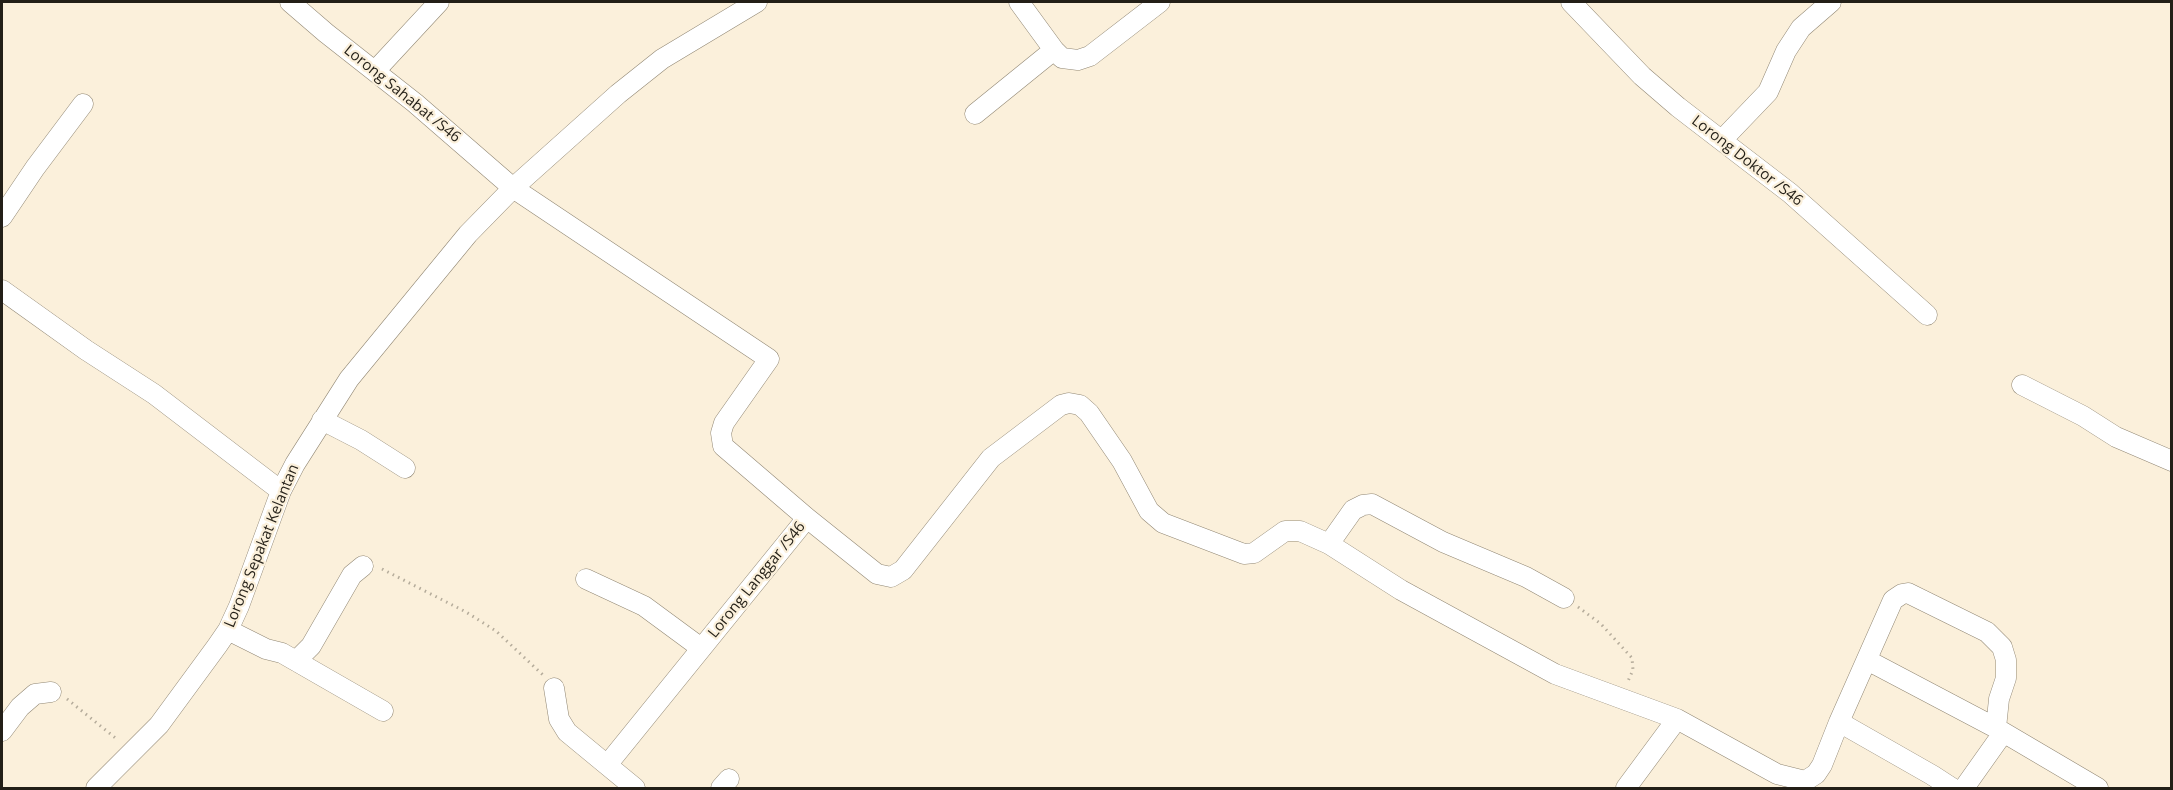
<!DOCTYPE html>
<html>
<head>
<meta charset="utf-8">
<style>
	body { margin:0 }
	#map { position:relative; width:2173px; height:790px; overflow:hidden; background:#fbf0db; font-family:"Open Sans",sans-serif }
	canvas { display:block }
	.frame { position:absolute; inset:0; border:3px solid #231f17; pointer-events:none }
</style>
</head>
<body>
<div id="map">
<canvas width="2173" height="790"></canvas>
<div class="frame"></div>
</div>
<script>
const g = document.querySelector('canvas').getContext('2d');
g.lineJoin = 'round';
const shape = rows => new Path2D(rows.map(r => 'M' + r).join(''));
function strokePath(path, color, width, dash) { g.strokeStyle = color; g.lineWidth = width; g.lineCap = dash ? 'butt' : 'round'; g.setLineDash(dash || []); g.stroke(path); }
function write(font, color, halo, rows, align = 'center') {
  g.font = font + ' "Open Sans",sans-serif'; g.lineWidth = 4.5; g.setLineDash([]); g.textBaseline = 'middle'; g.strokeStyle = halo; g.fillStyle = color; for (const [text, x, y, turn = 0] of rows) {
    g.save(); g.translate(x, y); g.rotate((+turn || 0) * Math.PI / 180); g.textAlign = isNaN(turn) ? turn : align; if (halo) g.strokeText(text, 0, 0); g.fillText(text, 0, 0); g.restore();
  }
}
const path = shape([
	[382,569,466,612,496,631,543,675],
	[1578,607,1601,624,1632,658,1633,670,1628,681],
	[67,699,118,740]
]);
const minor = shape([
	[290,2,326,33,415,103,513,188,769,359,724,423,721,433,723,446,807,518,877,574,891,577,903,570,991,458,1061,405,1069,403,1080,405,1089,413,1122,461,1149,511,1163,523,1244,554,1254,553,1285,531,1300,531,1329,544,1401,590,1555,674,1677,719,1777,774,1805,781,1816,774,1822,765,1839,722,1932,775,1952,788],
	[1019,2,1054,50,1062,58,1078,60,1090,56,1160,2],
	[1571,2,1642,76,1678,107,1790,193,1927,315],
	[375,71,439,2],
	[975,114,1054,50],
	[1722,140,1768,92,1786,51,1801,28,1831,2],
	[2,217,35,168,83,104],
	[2,290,86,350,154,394,281,491],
	[2022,385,2083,416,2116,437,2172,461],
	[322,420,361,440,405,468],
	[1329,544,1353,510,1363,505,1372,504,1443,542,1526,577,1564,598],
	[586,579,644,606,701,648],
	[228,630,266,649,282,653,383,711],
	[1867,660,1996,728,2098,788],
	[296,661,311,646,352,575,363,566],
	[554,688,559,719,567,732,607,765],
	[1839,722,1893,600,1902,594,1908,593,1987,632,2002,647,2006,660,2006,678,1999,699,1996,728],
	[2,731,20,707,35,694,51,692],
	[96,788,159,725,217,646,228,630,239,606,281,491,295,464,349,379,468,234,513,188,618,94,662,59,757,2],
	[635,788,607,765,807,518],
	[721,788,729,779],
	[1626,788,1677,719],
	[1964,788,2003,733]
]);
const streetNames = [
	["Lorong Sahabat /S46",402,94,39],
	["Lorong Doktor /S46",1747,161,38],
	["Lorong Sepakat Kelantan",262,546,-68],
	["Lorong Langgar /S46",757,580,-51]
];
strokePath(minor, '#918774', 21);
strokePath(path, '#b5ac9b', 3, [1.5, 4.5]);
strokePath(minor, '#fff', 20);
write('15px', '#231f17', '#fbf0db', streetNames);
</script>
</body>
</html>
